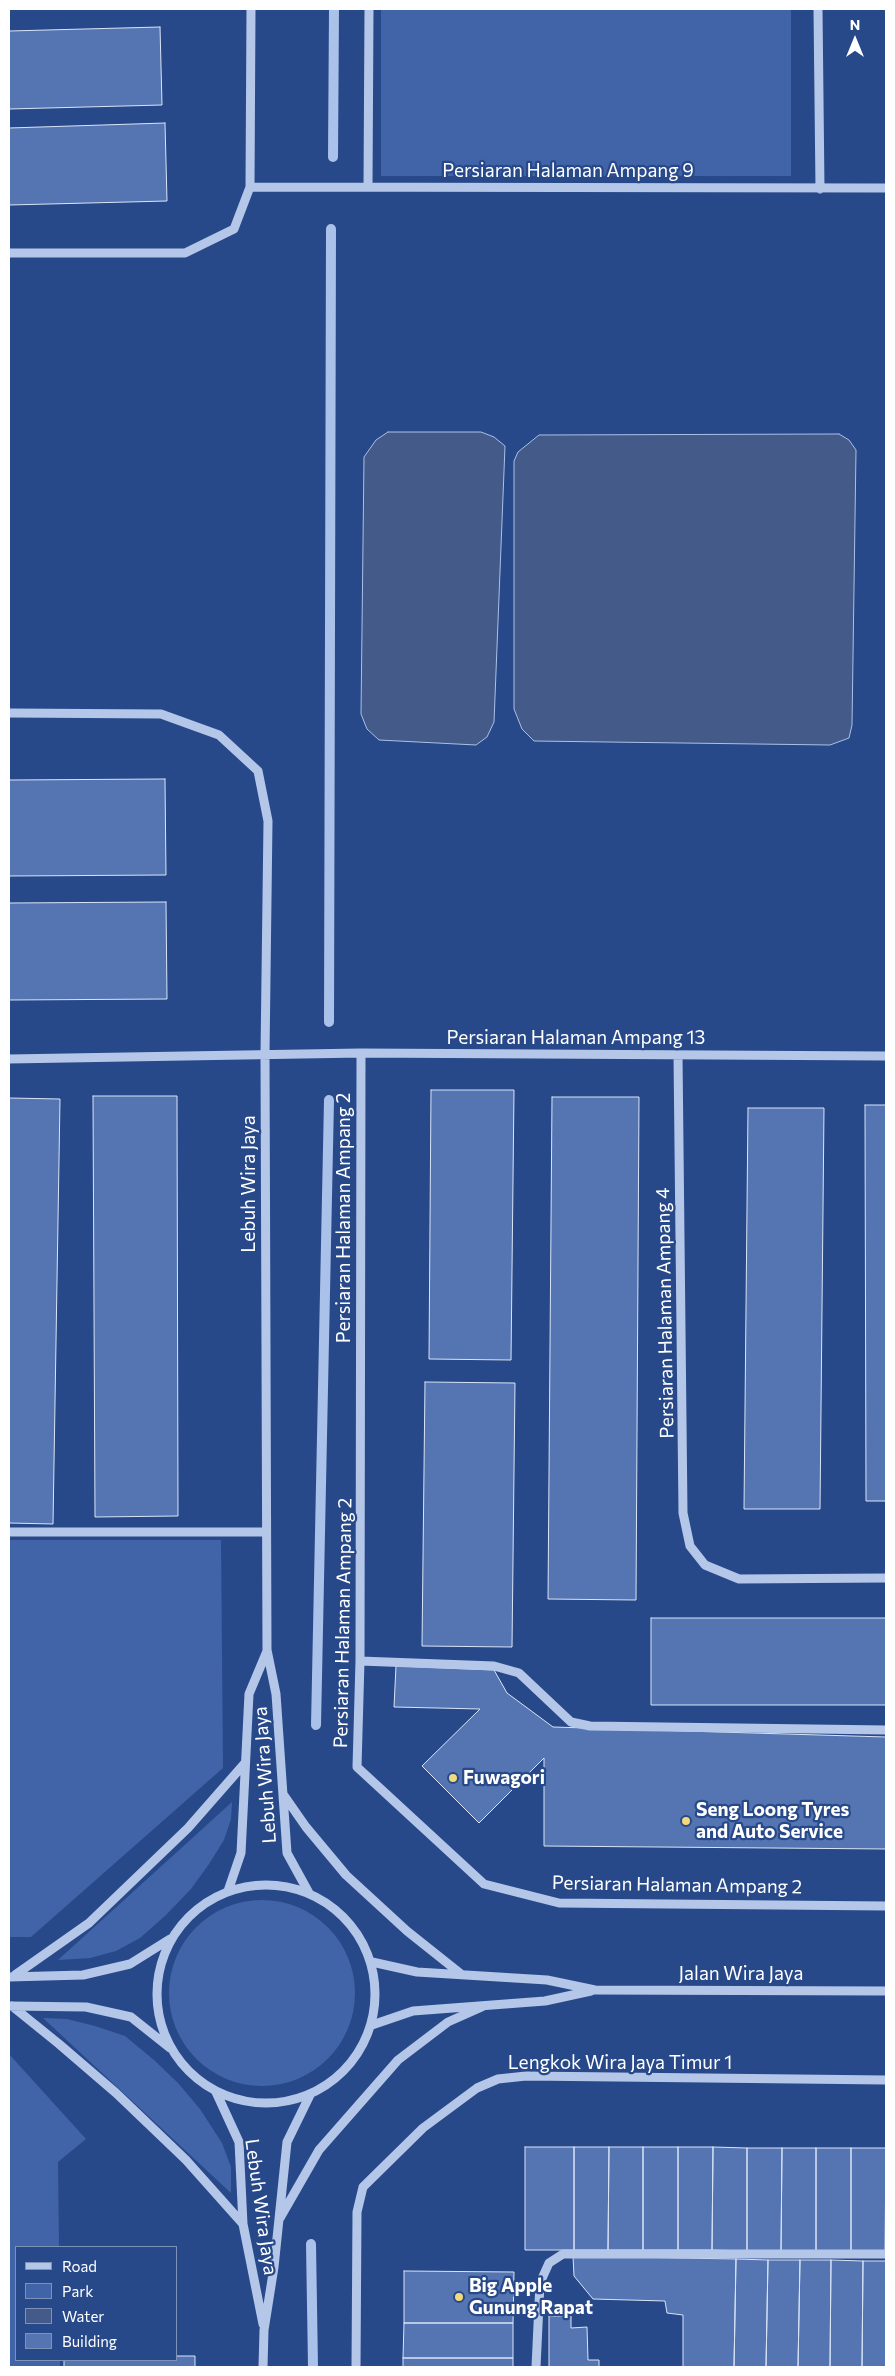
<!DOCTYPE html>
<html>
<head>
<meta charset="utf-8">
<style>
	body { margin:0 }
	#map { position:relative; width:895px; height:2376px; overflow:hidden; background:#284989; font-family:Commissioner,sans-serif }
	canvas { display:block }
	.frame { position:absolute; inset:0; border:10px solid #fff; pointer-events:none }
	.legend { position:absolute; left:15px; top:2246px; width:162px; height:115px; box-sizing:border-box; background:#284989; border:1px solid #7e92b8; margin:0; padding:6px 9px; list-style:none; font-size:15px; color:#fff }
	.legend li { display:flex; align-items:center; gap:10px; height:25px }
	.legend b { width:25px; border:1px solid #7e92b8 }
	.north { position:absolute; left:830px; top:15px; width:50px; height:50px; -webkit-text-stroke:4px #284989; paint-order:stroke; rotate:0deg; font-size:14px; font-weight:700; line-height:20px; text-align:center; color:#fff }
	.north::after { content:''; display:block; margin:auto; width:18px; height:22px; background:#fff; clip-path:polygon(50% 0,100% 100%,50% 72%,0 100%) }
</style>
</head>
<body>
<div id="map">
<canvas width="895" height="2376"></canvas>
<div class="frame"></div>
<ul class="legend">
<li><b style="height:6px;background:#b5c7e9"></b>Road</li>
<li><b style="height:14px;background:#4064a7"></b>Park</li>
<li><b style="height:14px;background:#445b89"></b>Water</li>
<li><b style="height:14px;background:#5575b2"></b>Building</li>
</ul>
<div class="north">N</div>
</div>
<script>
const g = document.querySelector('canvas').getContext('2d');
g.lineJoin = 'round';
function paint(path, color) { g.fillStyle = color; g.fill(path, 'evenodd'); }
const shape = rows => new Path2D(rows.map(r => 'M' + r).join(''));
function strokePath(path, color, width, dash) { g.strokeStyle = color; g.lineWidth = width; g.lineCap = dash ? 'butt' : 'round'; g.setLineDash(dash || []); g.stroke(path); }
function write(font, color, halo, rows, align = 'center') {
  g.font = font + ' Commissioner,sans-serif'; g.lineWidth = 4.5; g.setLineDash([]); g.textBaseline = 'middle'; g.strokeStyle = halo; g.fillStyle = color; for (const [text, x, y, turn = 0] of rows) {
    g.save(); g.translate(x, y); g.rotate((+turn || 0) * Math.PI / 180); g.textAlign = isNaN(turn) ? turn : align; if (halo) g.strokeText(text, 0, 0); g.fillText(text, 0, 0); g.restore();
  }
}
const green = shape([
	[381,9,791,9,791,176,381,176],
	[9,1540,221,1540,223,1768,31,1937,9,1937],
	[232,1802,231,1819,224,1840,209,1864,191,1889,166,1915,140,1938,116,1951,90,1958,58,1960],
	'169 1993a93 93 0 1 1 186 0a93 93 0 1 1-186 0Z',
	[43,2018,67,2019,95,2026,125,2036,154,2060,178,2083,200,2109,222,2143,231,2167,231,2193],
	[9,2054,86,2139,58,2162,59,2247,16,2247,16,2360,60,2360,60,2367,9,2367]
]);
const water = shape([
	[388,432,481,432,494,437,505,446,494,722,487,737,476,745,379,740,367,729,361,714,364,457,376,440,388,432],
	[839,434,849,440,856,450,852,725,849,738,830,745,534,741,522,729,514,709,514,461,518,452,539,435,839,434]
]);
const stream = shape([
	[333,157,334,9],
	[329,1022,331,229],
	[316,1725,329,1100],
	[311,2244,313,2367]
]);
const building = shape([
	[160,27,162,105,9,109,9,31,160,27],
	[165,123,167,201,9,205,9,128,165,123],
	[165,779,166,875,9,876,9,780,165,779],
	[166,902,167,999,9,1000,9,903,166,902],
	[431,1090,514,1090,511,1360,429,1359,431,1090],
	[93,1096,177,1096,178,1516,95,1517,93,1096],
	[552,1097,639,1097,636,1600,548,1599,552,1097],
	[9,1098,60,1099,53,1524,9,1523,9,1098],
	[865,1105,886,1105,886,1501,866,1501,865,1105],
	[748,1108,824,1108,820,1509,744,1509,748,1108],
	[425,1382,515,1383,512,1647,422,1646,425,1382],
	[651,1618,886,1618,886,1705,651,1705,651,1618],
	[396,1666,494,1670,507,1693,553,1727,886,1737,886,1849,544,1846,544,1758,479,1823,422,1766,480,1709,394,1707,396,1666],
	[525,2147,574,2147,574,2250,525,2250,525,2147],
	[574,2147,609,2147,608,2250,574,2250,574,2147],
	[609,2147,643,2147,643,2250,608,2250,609,2147],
	[643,2147,678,2147,678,2250,643,2250,643,2147],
	[678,2147,713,2147,712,2250,678,2250,678,2147],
	[713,2147,747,2148,747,2251,712,2250,713,2147],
	[747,2148,782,2148,781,2251,747,2251,747,2148],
	[782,2148,816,2148,816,2251,781,2251,782,2148],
	[816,2148,851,2148,851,2252,816,2251,816,2148],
	[851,2148,886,2148,885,2252,851,2252,851,2148],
	[573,2256,736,2259,734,2367,683,2367,683,2315,667,2313,665,2301,593,2299,574,2276,573,2256],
	[736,2259,768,2260,766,2367,734,2367,736,2259],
	[768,2260,800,2260,798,2367,766,2367,768,2260],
	[800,2260,831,2260,830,2367,798,2367,800,2260],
	[831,2260,863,2261,862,2367,830,2367,831,2260],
	[863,2261,886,2261,886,2367,862,2367,863,2261],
	[404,2271,514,2272,513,2323,404,2323,404,2271],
	[549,2316,571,2316,571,2328,587,2327,588,2360,599,2360,599,2367,549,2367,549,2316],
	[404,2323,513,2323,513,2358,403,2358,404,2323],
	[176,2356,195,2356,195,2367,64,2367,64,2360,176,2360,176,2356],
	[403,2358,513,2358,513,2367,403,2367,403,2358]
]);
const minor = shape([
	[818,9,820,189],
	[250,187,886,188],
	[368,187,369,9],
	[9,253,185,253,234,229,250,187,251,9],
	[9,713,161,714,219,735,258,771,268,821,265,1054,267,1650,276,1694,287,1853,309,1893],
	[361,1053,360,1661,357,1767,484,1884,559,1903,886,1906],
	[678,1055,683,1513,690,1546,705,1565,739,1579,886,1578],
	[9,1059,361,1053,886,1056],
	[9,1532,266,1532],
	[360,1661,494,1666,519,1673,571,1722,590,1726,886,1730],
	[283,1794,306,1827,346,1875,407,1931,461,1974],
	'157 1994a109 109 0 1 1 218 0a109 109 0 1 1-218 0Z',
	[228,1891,241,1853,249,1694,267,1651],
	[372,1962,417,1972,547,1980,595,1990,886,1991],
	[15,1975,89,1923,188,1828,245,1763],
	[9,1977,83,1975,130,1964,170,1939],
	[10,2006,86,2007,131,2017,170,2048],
	[12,2006,59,2044,116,2093,186,2160,243,2224],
	[372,2025,413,2011,545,2001,591,1991],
	[216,2092,239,2142,243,2224,263,2324],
	[280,2218,319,2150,398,2060,448,2022,484,2006],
	[263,2367,264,2330,274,2267,287,2142,310,2095],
	[356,2367,357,2212,363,2187,423,2128,477,2088,498,2079,526,2076,886,2080],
	[536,2367,540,2283,549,2263,563,2254,886,2254]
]);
const markers = [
	[453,1778,5,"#f0da7b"],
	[686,1821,5,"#f0da7b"],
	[459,2297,5,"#f0da7b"]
];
const streetNames = [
	["Persiaran Halaman Ampang 9",568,171],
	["Persiaran Halaman Ampang 13",576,1038],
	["Lebuh Wira Jaya",249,1184,-90],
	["Persiaran Halaman Ampang 2",344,1218,-90],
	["Persiaran Halaman Ampang 4",665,1313,-91],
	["Persiaran Halaman Ampang 2",343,1623,-89],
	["Lebuh Wira Jaya",265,1775,-94],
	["Persiaran Halaman Ampang 2",677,1885,1],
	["Jalan Wira Jaya",741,1974],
	["Lengkok Wira Jaya Timur 1",620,2063],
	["Lebuh Wira Jaya",261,2207,82]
];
const poiNames = [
	["Fuwagori",463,1778],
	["Seng Loong Tyres",696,1810],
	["and Auto Service",696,1832],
	["Big Apple",469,2286],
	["Gunung Rapat",469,2308]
];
paint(green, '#4064a7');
paint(water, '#445b89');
strokePath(water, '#aac1e9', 1);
strokePath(stream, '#aac1e9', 10);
paint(building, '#5575b2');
strokePath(building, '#d9e4f7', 1);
strokePath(minor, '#b5c7e9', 9);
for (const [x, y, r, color] of markers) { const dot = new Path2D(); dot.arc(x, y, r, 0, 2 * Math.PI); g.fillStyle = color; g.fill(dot); strokePath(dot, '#284989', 2); }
write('19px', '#fff', '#284989', streetNames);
write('bold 19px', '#fff', '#284989', poiNames, 'left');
</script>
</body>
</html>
